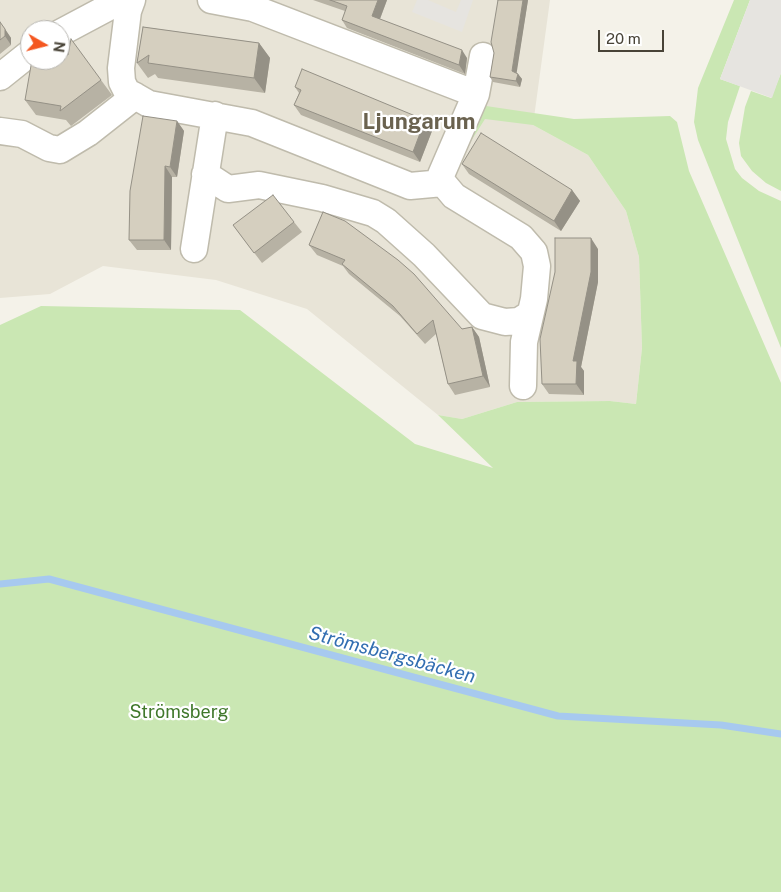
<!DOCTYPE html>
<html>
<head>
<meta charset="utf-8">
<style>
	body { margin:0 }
	#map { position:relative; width:781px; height:892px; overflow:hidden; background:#f4f2e9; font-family:"Public Sans",sans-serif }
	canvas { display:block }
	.north { position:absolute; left:20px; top:20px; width:50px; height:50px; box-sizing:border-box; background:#fff; border:1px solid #b6b4af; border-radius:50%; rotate:98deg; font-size:14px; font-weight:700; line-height:20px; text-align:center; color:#484337 }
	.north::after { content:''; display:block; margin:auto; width:18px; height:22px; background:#f45720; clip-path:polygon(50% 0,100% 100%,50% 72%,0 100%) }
	.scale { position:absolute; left:598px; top:30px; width:66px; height:22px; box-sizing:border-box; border:2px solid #484337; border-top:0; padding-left:6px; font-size:15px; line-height:18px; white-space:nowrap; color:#484337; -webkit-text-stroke:4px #fff; paint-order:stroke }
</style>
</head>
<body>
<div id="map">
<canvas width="781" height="892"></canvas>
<div class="north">N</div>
<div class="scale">20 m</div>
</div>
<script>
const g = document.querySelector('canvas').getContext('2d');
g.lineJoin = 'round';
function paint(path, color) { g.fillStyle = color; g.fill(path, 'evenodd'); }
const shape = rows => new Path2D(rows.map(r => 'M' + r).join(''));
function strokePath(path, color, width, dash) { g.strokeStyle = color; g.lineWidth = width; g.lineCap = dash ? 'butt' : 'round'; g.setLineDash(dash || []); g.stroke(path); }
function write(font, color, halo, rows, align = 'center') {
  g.font = font + ' "Public Sans",sans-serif'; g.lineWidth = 4.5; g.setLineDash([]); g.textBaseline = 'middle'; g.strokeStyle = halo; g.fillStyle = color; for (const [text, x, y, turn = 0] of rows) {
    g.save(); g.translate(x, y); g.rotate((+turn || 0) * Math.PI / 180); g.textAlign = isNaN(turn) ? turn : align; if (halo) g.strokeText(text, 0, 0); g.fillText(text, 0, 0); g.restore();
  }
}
const residential = shape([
	[0,0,550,0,533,125,588,155,626,211,639,257,642,348,636,404,610,401,517,402,462,419,438,415,307,309,216,280,103,266,50,294,0,298],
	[30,30,60,30,60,60,30,60]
]);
const green = shape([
	[734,0,750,0,720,79,740,86,728,122,726,139,735,169,742,178,759,191,781,201,781,348,698,140,694,122,698,88],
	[781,73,781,191,766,183,752,171,741,156,739,143,745,107,751,91,771,98],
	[486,106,574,119,670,116,677,122,689,171,781,383,781,892,0,892,0,325,41,306,240,310,415,444,493,468,438,415,462,419,517,402,610,401,636,404,642,348,639,257,626,211,588,155,533,125,485,119,464,152,456,168,455,179,451,181,479,107]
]);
const parking = shape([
	[417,0,428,0,456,12,461,0,473,0,462,32,412,12],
	[750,0,781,0,781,73,772,98,720,79]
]);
const stream = shape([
	[0,584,49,579,558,716,721,725,781,734]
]);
const street = shape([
	[132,0,128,11,121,68,122,82,127,92,135,96,149,104,252,123,410,186,443,183],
	[211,0,253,8,476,94],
	[60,33,122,0],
	[483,56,476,94,441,175,443,183,454,196,521,237,534,252,537,266,534,299,524,342,523,386],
	[0,77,30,53],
	[0,131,22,134,49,148,60,150,88,133,135,96],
	[205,174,228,189,259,185,322,198,373,213,386,221,424,255,482,316,505,322,519,321,530,314],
	[194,249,215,115]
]);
const wall = shape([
	[313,0,387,0,380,19,467,58,465,74,347,28,342,20,345,11],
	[498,0,528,0,516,73,518,74,522,79,520,87,493,82,490,77,494,53],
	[0,22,11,38,11,45,0,54],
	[143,27,259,43,270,58,265,93,158,78,155,74,148,78,137,63],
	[101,80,112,95,71,126,66,120,36,115,25,100],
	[295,87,432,131,420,162,301,115,294,105,299,93],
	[177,121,184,131,177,177,172,177,171,250,137,250,129,240],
	[462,164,572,190,580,201,561,231,469,174],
	[323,212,462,329,472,327,479,337,490,387,455,395,448,384,436,334,425,344,400,316,349,274,343,266,317,255,309,245],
	[294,222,302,232,262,263,233,225],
	[598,249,598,282,581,367,584,371,584,395,549,394,542,384]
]);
const shadedWall = shape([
	[378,0,387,0,378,24,372,16],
	[523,0,528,0,516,77,512,71],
	[5,29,11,38,11,45,5,36],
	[259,43,270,58,265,93,254,78],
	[462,50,467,58,465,74,459,65],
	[518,74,522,79,520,87,516,81],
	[425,120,432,131,420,162,413,152],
	[177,121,184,131,177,177,170,167],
	[165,166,172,177,171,250,164,240],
	[572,190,580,201,561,231,554,221],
	[591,238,598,249,598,282,581,367,584,371,584,395,576,384,573,361],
	[472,327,479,337,490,387,483,376]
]);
const building = shape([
	[330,0,378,0,372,16,462,50,459,65,342,20,347,6,330,0],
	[498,0,523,0,512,71,518,74,516,81,490,77,494,53,491,42,498,0],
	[0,22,5,29,5,36,0,40,0,22],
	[143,27,259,43,254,78,148,63,149,55,137,63,143,27],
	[71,39,101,80,60,111,61,106,25,100,32,60,60,60,60,54,68,55,71,39],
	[302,69,425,120,413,152,294,105,301,90,295,87,302,69],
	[143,116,177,121,170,167,165,166,164,240,129,240,130,191,143,116],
	[481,133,572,190,554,221,462,164,481,133],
	[273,195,294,222,254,253,233,225,273,195],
	[323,212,345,221,398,260,414,274,462,329,472,327,483,376,448,384,433,320,417,334,393,306,342,264,345,260,309,245,323,212],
	[555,238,591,238,591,272,573,361,577,361,576,384,542,384,540,339,555,272,555,238]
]);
const parkNames = [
	["Strömsberg",179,712]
];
const waterNames = [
	["Strömsbergsbäcken",392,655,15]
];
const districtNames = [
	["Ljungarum",419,122]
];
paint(residential, '#e8e4d7');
paint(green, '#cae7b3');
paint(parking, '#e6e4e0');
strokePath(stream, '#a7c9ef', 7);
strokePath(street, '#bfbbac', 29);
strokePath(street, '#fff', 26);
paint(wall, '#b7b2a4');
paint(shadedWall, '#959186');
paint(building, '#d5cfbf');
strokePath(building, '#959186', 1);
write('18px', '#40782b', '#fff', parkNames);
write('italic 19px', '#326eb1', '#fff', waterNames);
write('bold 22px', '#6a624f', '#fff', districtNames);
</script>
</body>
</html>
